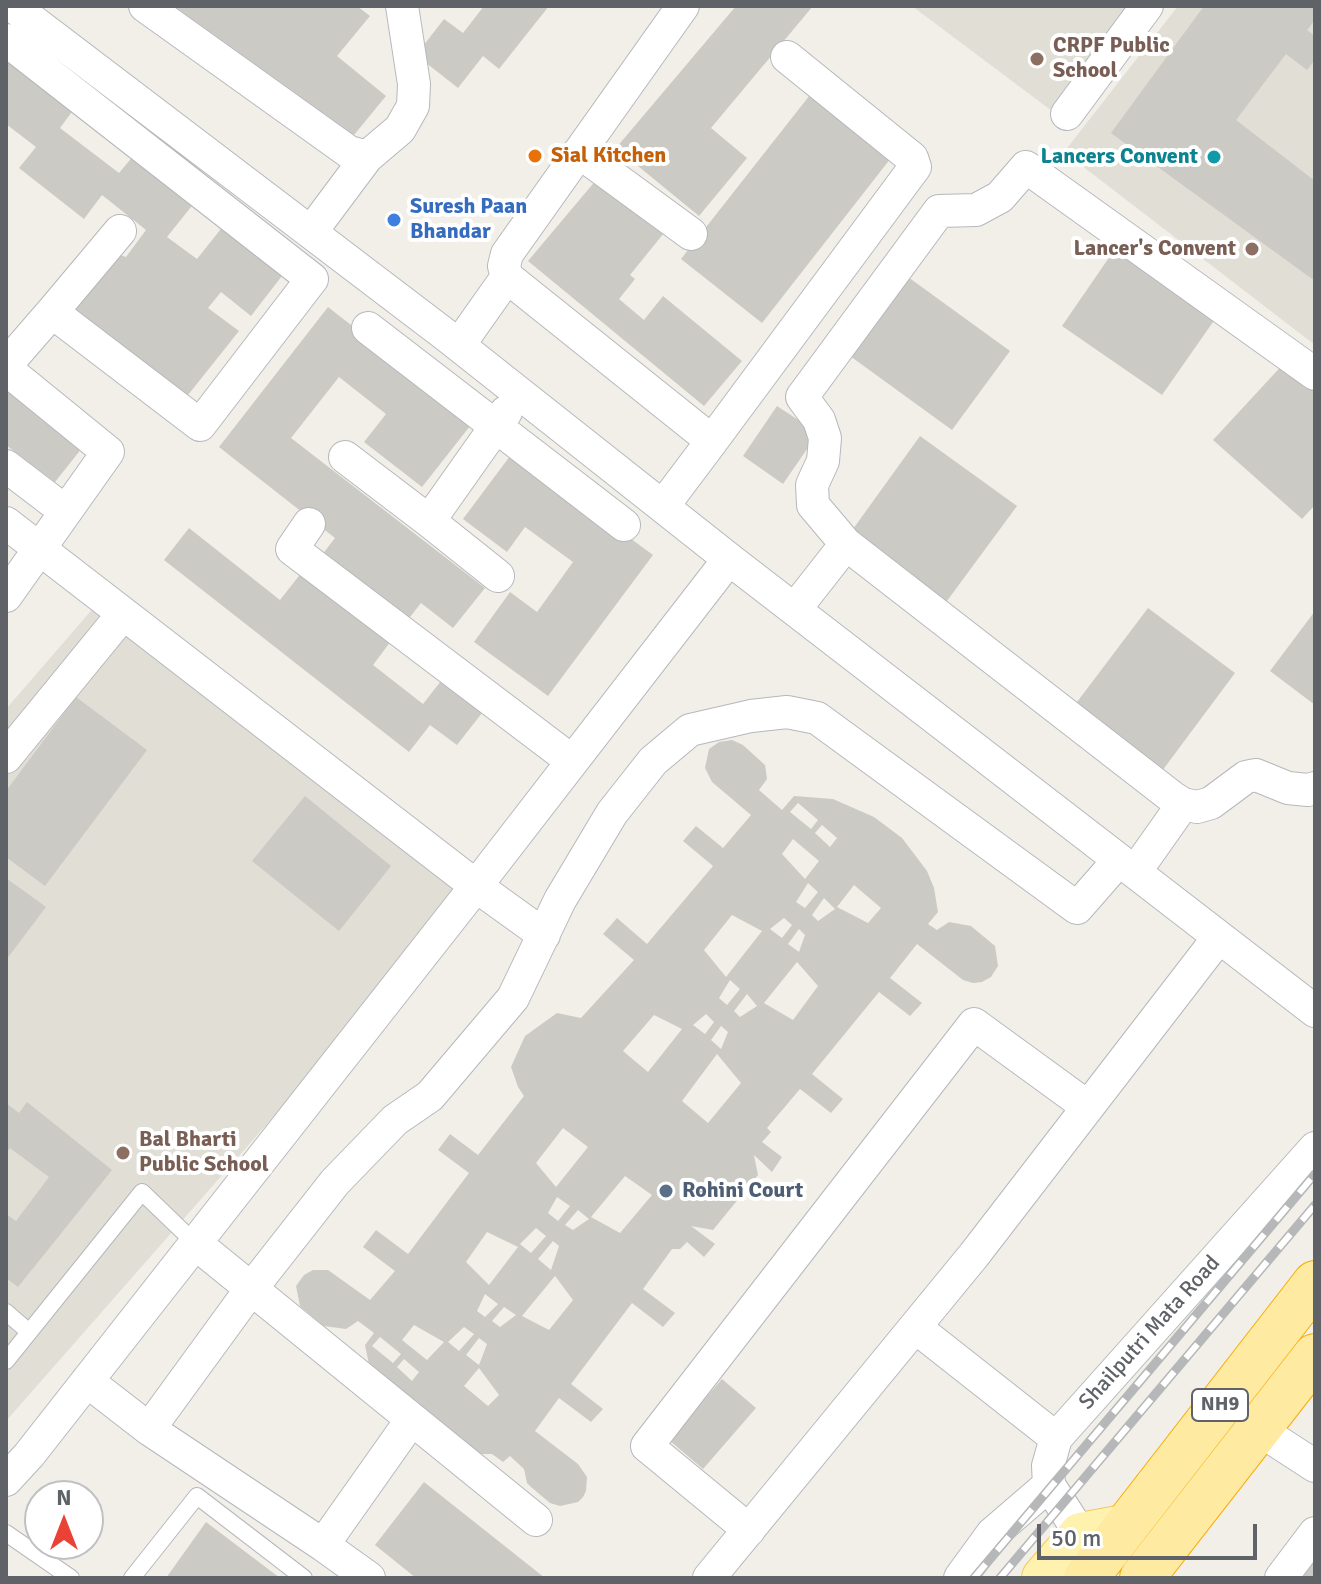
<!DOCTYPE html>
<html>
<head>
<meta charset="utf-8">
<style>
	body { margin:0 }
	#map { position:relative; width:1321px; height:1584px; overflow:hidden; background:#f1efe8; font-family:Signika,sans-serif }
	canvas { display:block }
	.frame { position:absolute; inset:0; border:8px solid #5f6368; pointer-events:none }
	.north { position:absolute; left:24px; top:1480px; width:80px; height:80px; box-sizing:border-box; background:#fff; border:2px solid #bfc1c3; border-radius:50%; rotate:0deg; font-size:22px; font-weight:700; line-height:32px; text-align:center; color:#5f6368 }
	.north::after { content:''; display:block; margin:auto; width:28px; height:36px; background:#ea4335; clip-path:polygon(50% 0,100% 100%,50% 72%,0 100%) }
	.scale { position:absolute; left:1037px; top:1524px; width:220px; height:36px; box-sizing:border-box; border:4px solid #5f6368; border-top:0; padding-left:10px; font-size:24px; line-height:28px; white-space:nowrap; color:#5f6368; -webkit-text-stroke:6px #fff; paint-order:stroke }
</style>
</head>
<body>
<div id="map">
<canvas width="1321" height="1584"></canvas>
<div class="frame"></div>
<div class="north">N</div>
<div class="scale">50 m</div>
</div>
<script>
const g = document.querySelector('canvas').getContext('2d');
g.lineJoin = 'round';
function paint(path, color) { g.fillStyle = color; g.fill(path, 'evenodd'); }
const shape = rows => new Path2D(rows.map(r => 'M' + r).join(''));
function strokePath(path, color, width, dash) { g.strokeStyle = color; g.lineWidth = width; g.lineCap = dash ? 'butt' : 'round'; g.setLineDash(dash || []); g.stroke(path); }
function write(font, color, halo, rows, align = 'center') {
  g.font = font + ' Signika,sans-serif'; g.lineWidth = 8; g.setLineDash([]); g.textBaseline = 'middle'; g.strokeStyle = halo; g.fillStyle = color; for (const [text, x, y, turn = 0] of rows) {
    g.save(); g.translate(x, y); g.rotate((+turn || 0) * Math.PI / 180); g.textAlign = isNaN(turn) ? turn : align; if (halo) g.strokeText(text, 0, 0); g.fillText(text, 0, 0); g.restore();
  }
}
const education = shape([
	[912,6,1132,6,1052,111],
	[1178,6,1315,6,1315,345,1064,152],
	[102,598,476,886,6,1421,6,709]
]);
const building = shape([
	[174,6,357,6,370,16,337,56,386,96,354,135],
	[484,6,549,6,499,69,483,56,458,88,416,55,444,19,463,33],
	[736,6,813,6,711,128,747,158,699,216,616,148],
	[1204,6,1315,6,1315,20,1307,30,1315,36,1315,60,1307,70,1286,54,1236,120,1315,181,1315,281,1111,133],
	[10,59,74,109,60,128,119,173,134,155,195,202,167,237,197,259,224,225,285,272,251,316,221,292,208,308,239,331,184,400,70,311,115,253,126,257,146,230,102,195,84,219,19,168,36,147,6,124,6,64],
	[817,86,898,149,762,323,681,259],
	[602,173,668,228,630,275,635,279,619,299,644,320,663,296,742,361,704,406,528,261],
	[1119,243,1220,312,1162,395,1062,326],
	[908,277,1010,351,952,430,850,356],
	[328,307,474,421,422,487,364,442,386,414,339,377,291,438,485,588,453,628,421,603,403,626,318,560,335,538,219,447],
	[1287,360,1315,385,1315,505,1302,519,1213,440],
	[6,381,86,443,55,482,6,445],
	[777,406,818,433,783,484,743,456],
	[920,436,1017,506,944,605,848,536],
	[513,452,653,555,548,696,474,642,510,592,537,612,573,562,525,527,507,552,463,519],
	[189,528,280,600,302,572,391,641,373,665,423,704,441,681,482,713,457,745,430,725,409,752,164,560],
	[1148,608,1235,673,1162,771,1074,706],
	[1315,611,1315,705,1270,671],
	[76,697,147,750,45,886,6,857,6,791],
	[732,740,743,745,765,765,767,779,759,790,782,810,794,796,833,799,874,817,902,838,927,871,934,888,938,912,928,924,937,930,949,922,971,926,995,946,998,966,991,977,982,982,973,983,963,980,917,944,890,978,922,1003,910,1016,879,992,812,1074,843,1099,831,1113,800,1089,767,1128,771,1132,762,1142,782,1157,772,1172,754,1155,758,1175,713,1230,691,1226,715,1244,704,1257,687,1242,680,1249,672,1249,643,1289,675,1313,663,1327,632,1303,571,1384,603,1409,591,1422,559,1398,535,1431,578,1464,587,1477,586,1491,583,1497,578,1502,560,1506,550,1503,531,1487,527,1483,524,1469,510,1456,503,1462,492,1454,479,1454,370,1369,365,1345,374,1333,358,1321,346,1329,324,1326,300,1306,296,1286,304,1275,313,1270,328,1270,370,1300,395,1271,363,1247,376,1230,408,1254,469,1173,438,1150,450,1134,478,1155,524,1096,518,1087,511,1067,525,1036,557,1013,581,1018,634,960,603,934,617,918,647,944,713,866,683,841,696,826,723,848,751,815,712,782,705,768,709,749,719,742],
	[798,803,818,820,811,829,790,812],
	[822,825,837,838,830,847,815,833],
	[793,839,819,861,805,879,782,854],
	[808,883,818,892,805,908,796,902],
	[854,885,881,908,868,923,837,907],
	[824,898,835,909,818,921,812,915],
	[732,915,762,931,726,977,704,950],
	[784,918,792,925,782,938,770,929],
	[799,929,805,935,799,952,788,944],
	[797,962,818,986,793,1020,764,1003],
	[730,980,740,989,727,1005,719,998],
	[747,994,757,1006,740,1017,734,1011],
	[706,1014,714,1022,705,1034,693,1025],
	[654,1015,682,1029,648,1072,623,1051],
	[721,1026,728,1032,721,1049,711,1040],
	[717,1054,741,1083,708,1123,682,1101],
	[563,1128,588,1147,556,1187,536,1163],
	[625,1176,652,1195,620,1233,591,1217],
	[557,1197,570,1206,558,1221,548,1213],
	[578,1210,589,1219,573,1230,565,1225],
	[536,1228,546,1236,531,1253,520,1244],
	[487,1232,518,1247,489,1285,466,1262],
	[553,1241,559,1246,551,1270,538,1259],
	[555,1276,573,1300,549,1330,522,1316],
	[485,1294,498,1304,485,1317,477,1311],
	[504,1307,516,1315,500,1327,492,1321],
	[414,1325,444,1342,427,1360,402,1340],
	[464,1327,474,1334,459,1351,448,1342],
	[380,1337,401,1354,393,1363,372,1346],
	[479,1338,487,1344,479,1365,466,1355],
	[404,1359,419,1372,412,1381,397,1367],
	[479,1368,499,1395,488,1406,464,1386],
	[305,796,391,866,339,931,252,861],
	[6,878,46,907,6,960],
	[27,1102,112,1170,18,1287,6,1278,6,1214,16,1221,49,1177,10,1148,6,1153,6,1103,19,1113],
	[722,1379,756,1408,703,1469,669,1440],
	[424,1482,545,1578,416,1578,375,1545],
	[206,1522,280,1578,166,1578],
	[1315,1539,1315,1578,1298,1578]
]);
const service = shape([
	[6,1312,29,1332],
	[6,1361,142,1192,195,1243],
	[6,1533,71,1578],
	[132,1578,197,1496,304,1578]
]);
const minor = shape([
	[13,6,447,336,729,559,1315,1011],
	[145,6,349,152,367,157,400,129,413,106,414,84,402,6],
	[683,6,507,254,504,266,507,277,712,441,915,167,912,158,787,57],
	[6,40,312,279,200,425,52,312,6,365],
	[1067,114,1147,6],
	[579,152,691,234],
	[311,232,367,157],
	[52,312,120,231],
	[368,328,624,525],
	[459,345,507,277],
	[6,369,108,452,6,596],
	[1315,374,1026,167,1000,197,976,210,939,211,802,397,819,420,825,438,823,461,812,485,813,505,846,544,1172,797,1183,804,1197,807,1211,803,1246,777,1256,775,1288,788,1308,790,1315,788],
	[345,457,429,521,506,412],
	[6,466,65,511],
	[663,506,712,441],
	[429,521,498,576],
	[6,523,476,886,544,935],
	[309,524,292,549,572,761],
	[795,609,846,544],
	[6,757,123,614],
	[1135,872,1183,804],
	[195,1243,536,1520],
	[915,1327,1056,1438],
	[87,1381,149,1429],
	[1258,1429,1315,1466],
	[6,1480,29,1455,476,886,729,559],
	[749,1530,647,1446,974,1024,1088,1107],
	[1081,1535,1049,1485,1048,1466,1056,1438,1315,1148],
	[323,1545,149,1429,251,1289,335,1182,395,1120,430,1096,513,998,560,900,612,813,653,761,690,730,751,716,787,712,817,718,1077,908,1119,860],
	[369,1578,323,1545,412,1419],
	[709,1578,974,1255,1219,937],
	[960,1578,992,1534,1049,1485],
	[1281,1578,1315,1533]
]);
const primary = shape([
	[1044,1578,1081,1535,1125,1527]
]);
const trunk = shape([
	[1086,1578,1315,1283],
	[1142,1578,1315,1356]
]);
const rail = shape([
	[974,1578,1315,1174],
	[1000,1578,1315,1205]
]);
const markers = [
	[1037,59,8,"#8d6e63"],
	[535,156,8,"#e8710a"],
	[1214,157,8,"#0f9aa8"],
	[394,220,8,"#3f7fe0"],
	[1252,249,8,"#8d6e63"],
	[123,1153,8,"#8d6e63"],
	[666,1191,8,"#5c6f8a"]
];
const shields = [
	[1220,1405,56]
];
const shieldNames = [
	["NH9",1220,1405]
];
const educationNames = [
	["CRPF Public",1053,46],
	["School",1053,71],
	["Lancer's Convent",1236,249,"right"],
	["Bal Bharti",139,1140],
	["Public School",139,1165]
];
const foodNames = [
	["Sial Kitchen",551,156]
];
const cultureNames = [
	["Lancers Convent",1198,157]
];
const shopNames = [
	["Suresh Paan",410,207],
	["Bhandar",410,232]
];
const serviceNames = [
	["Rohini Court",682,1191]
];
const streetNames = [
	["Shailputri Mata Road",1150,1333,-48]
];
paint(education, '#e1ded6');
paint(building, '#cccac5');
strokePath(service, '#b5b8bc', 18);
strokePath(minor, '#b5b8bc', 34);
strokePath(primary, '#f2c960', 46);
strokePath(trunk, '#f9ab00', 46);
strokePath(service, '#fff', 16);
strokePath(minor, '#fff', 32);
strokePath(primary, '#fff2af', 44);
strokePath(trunk, '#feeaa1', 44);
strokePath(rail, '#b6b7b8', 9);
strokePath(rail, '#fff', 6, [18]);
for (const [x, y, r, color] of markers) { const dot = new Path2D(); dot.arc(x, y, r, 0, 2 * Math.PI); g.fillStyle = color; g.fill(dot); strokePath(dot, '#fff', 3); }
for (const [x, y, w] of shields) { const box = new Path2D(); box.roundRect(x - w / 2, y - 16, w, 32, 6); g.fillStyle = '#fff'; g.fill(box); strokePath(box, '#5f6368', 2); }
write('bold 20px', '#5f6368', null, shieldNames);
write('bold 22px', '#785e54', '#fff', educationNames, 'left');
write('bold 22px', '#c56008', '#fff', foodNames, 'left');
write('bold 22px', '#0d838f', '#fff', cultureNames, 'right');
write('bold 22px', '#366cbe', '#fff', shopNames, 'left');
write('bold 22px', '#4e5e75', '#fff', serviceNames, 'left');
write('22px', '#5f6368', '#fff', streetNames);
</script>
</body>
</html>
